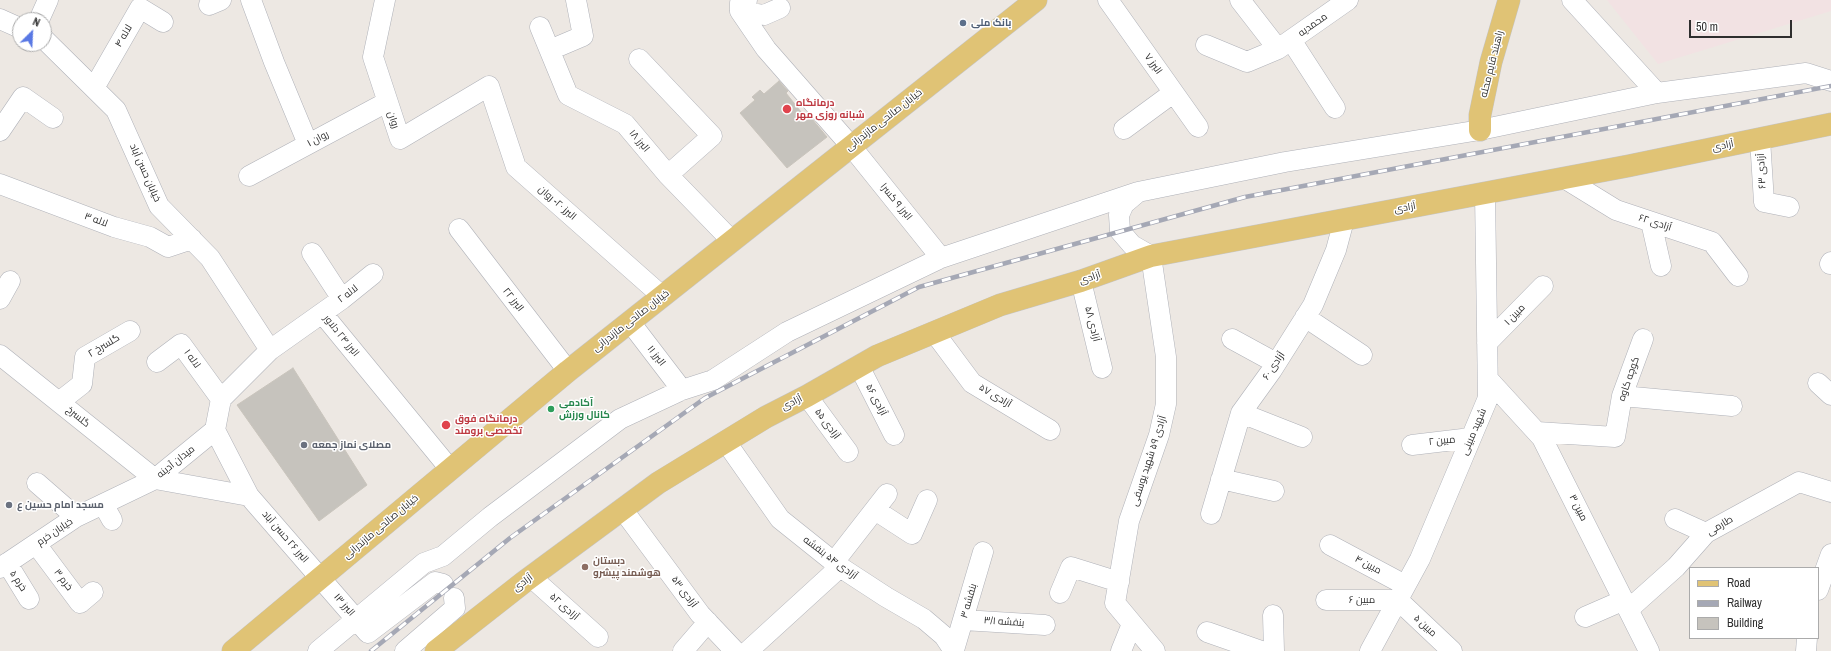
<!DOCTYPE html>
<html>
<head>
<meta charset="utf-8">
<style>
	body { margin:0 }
	#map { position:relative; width:1831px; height:651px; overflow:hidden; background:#ede8e3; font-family:"Archivo Narrow",sans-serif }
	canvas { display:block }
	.legend { position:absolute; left:1689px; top:567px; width:130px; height:72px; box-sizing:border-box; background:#fff; border:1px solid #ababab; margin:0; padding:5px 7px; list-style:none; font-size:12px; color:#2e2e2e }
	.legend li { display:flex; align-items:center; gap:8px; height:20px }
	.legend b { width:20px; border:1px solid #ababab }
	.north { position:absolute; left:12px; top:12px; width:40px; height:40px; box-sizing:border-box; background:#fff; border:1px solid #ababab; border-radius:50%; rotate:24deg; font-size:11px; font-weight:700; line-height:16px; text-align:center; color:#2e2e2e }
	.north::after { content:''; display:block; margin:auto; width:14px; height:18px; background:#5978e4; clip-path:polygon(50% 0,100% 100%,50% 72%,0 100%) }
	.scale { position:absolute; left:1689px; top:20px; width:103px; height:18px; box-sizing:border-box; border:2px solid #2e2e2e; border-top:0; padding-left:5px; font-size:12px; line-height:14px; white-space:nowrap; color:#2e2e2e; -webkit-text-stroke:3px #fff; paint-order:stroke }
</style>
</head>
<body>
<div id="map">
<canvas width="1831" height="651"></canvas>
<ul class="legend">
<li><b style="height:5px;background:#e0c375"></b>Road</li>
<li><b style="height:5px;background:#a5a8b5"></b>Railway</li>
<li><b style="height:11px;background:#c6c3bd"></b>Building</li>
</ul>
<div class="north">N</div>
<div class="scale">50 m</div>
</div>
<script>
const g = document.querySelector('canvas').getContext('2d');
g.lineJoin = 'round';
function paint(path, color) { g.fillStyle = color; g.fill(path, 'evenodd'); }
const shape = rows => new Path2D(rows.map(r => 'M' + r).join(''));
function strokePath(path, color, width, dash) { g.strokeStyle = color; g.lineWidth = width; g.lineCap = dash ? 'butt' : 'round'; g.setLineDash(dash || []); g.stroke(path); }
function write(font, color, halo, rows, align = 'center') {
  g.font = font + ' "Archivo Narrow",Cairo,sans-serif'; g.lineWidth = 3; g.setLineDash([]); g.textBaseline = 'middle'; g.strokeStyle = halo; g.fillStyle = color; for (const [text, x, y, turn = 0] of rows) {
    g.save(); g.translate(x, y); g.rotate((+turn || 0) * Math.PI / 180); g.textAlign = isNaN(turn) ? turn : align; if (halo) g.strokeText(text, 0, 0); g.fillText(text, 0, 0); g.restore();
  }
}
const medical = shape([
	[1607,0,1831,0,1831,11,1658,64]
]);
const building = shape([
	[779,81,788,91,786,93,805,117,808,114,827,137,787,168,740,113,755,100,752,97,760,90,764,94,779,81],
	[293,368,367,485,319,521,237,405,293,368]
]);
const minor = shape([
	[251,0,274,62,308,144],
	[385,0,373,57,400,139,489,86,516,167,662,296],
	[747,0,740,11,766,49,851,146,941,258],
	[1108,0,1198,127],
	[1240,0,1278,49],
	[1572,0,1657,93],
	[740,3,740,11,764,15,780,8],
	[209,5,221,0],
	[0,19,20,28],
	[39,20,48,0],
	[540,27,568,95,625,124,668,175,732,241],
	[44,39,116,110,159,206,210,258,270,350],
	[1291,40,1335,108],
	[1206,45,1247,62,1278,49,1348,0],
	[550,50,583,36,576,0],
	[639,59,712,136,668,175],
	[94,88,140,8,163,22],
	[1124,129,1173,93],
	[0,131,23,97,53,118],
	[1760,139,1764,202,1789,207],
	[249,176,387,102],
	[1564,178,1616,210,1712,242,1738,276],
	[0,184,114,227,150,237,168,247,192,239],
	[1137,193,1124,204,1119,215,1120,231,1132,245,1151,256,1166,357,1166,404,1159,435,1129,521,1115,603,1155,651],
	[1651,222,1661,266],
	[459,229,568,371],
	[312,253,342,299],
	[1830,264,1831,262],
	[1081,281,1102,368],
	[0,299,10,281],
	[322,313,450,469],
	[1305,317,1362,355],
	[630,322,682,390],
	[934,332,972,383,1050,430],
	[1232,339,1276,363],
	[1487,343,1543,286],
	[0,355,155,479,76,517,0,568],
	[157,362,181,344,221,399],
	[859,366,894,435],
	[1488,379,1542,438,1649,651],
	[1818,383,1831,395],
	[807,396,848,452],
	[1622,396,1732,406],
	[59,402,82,384,85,357,130,331],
	[1241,413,1302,437],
	[215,430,221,399,270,350,342,299,373,274],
	[1537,432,1615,437,1622,396,1643,339],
	[726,442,780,519,840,567,886,597,924,619,944,636,954,651],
	[1412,445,1471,438],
	[1221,479,1274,491],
	[37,483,76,517],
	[249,496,155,479,215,430,249,496,368,633,435,582,443,584],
	[103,504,112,520],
	[623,510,700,614,735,651],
	[875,510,912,534,927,500],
	[1211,514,1241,413,1272,370,1313,305,1336,250,1344,220],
	[1675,519,1706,533],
	[36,544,80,603,93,592],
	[1330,545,1405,585],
	[834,562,887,494],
	[7,563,29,599],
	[531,577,598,637],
	[1818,590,1831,554],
	[1060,593,1071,567,1119,582],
	[1326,600,1398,600,1452,651],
	[1629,609,1676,567,1706,533,1799,482,1831,492],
	[1273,615,1274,651],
	[1585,617,1624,600],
	[963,620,1045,625],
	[1207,632,1261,651],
	[954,650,983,552],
	[318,651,424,563,443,556,490,517,620,419,682,390,713,380,787,332,941,258,1138,192,1285,162,1480,130,1657,93,1806,73,1831,81],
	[405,651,455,608,454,598],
	[683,651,708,622],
	[748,651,840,567],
	[1121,651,1132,624],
	[1370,651,1420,559,1488,398,1485,193],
	[1806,651,1807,638]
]);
const major = shape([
	[1480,130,1480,115,1491,62,1509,0],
	[233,651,568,371,1036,0],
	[436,651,524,582,658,483,766,417,807,396,877,356,1000,305,1081,281,1151,256,1628,166,1831,124]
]);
const rail = shape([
	[371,651,510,538,705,398,919,287,1245,197,1831,86]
]);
const markers = [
	[963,23,4,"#5c6f8a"],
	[787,109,5,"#e0444e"],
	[551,409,4,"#2e9e5b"],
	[446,425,5,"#e0444e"],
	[304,445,4,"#6b7280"],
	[9,505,4,"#6b7280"],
	[585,567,4,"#8d6e63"]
];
const serviceNames = [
	["بانک ملی",971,23]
];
const streetNames = [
	["محمدیه",1313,25,-35],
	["لاله ۴",124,36,-60],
	["البرز ۷",1153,64,55],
	["راهبند قایم محله",1492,64,-76],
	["روان",393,120,72],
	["خیابان صالحی مازندرانی",884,120,-38],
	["روان ۱",318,139,-28],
	["البرز ۱۸",639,141,50],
	["آزادی",1723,146,-12],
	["آزادی ۶۳",1762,171,-93],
	["خیابان حسن آباد",145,173,66],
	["البرز ۹ کسرا",896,202,51],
	["البرز ۲۰- روان",557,203,41],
	["آزادی",1405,208,-10],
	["لاله ۳",96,220,20],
	["آزادی ۶۲",1655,223,18],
	["آزادی",1090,278,-19],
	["لاله ۲",348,294,-38],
	["البرز ۲۲",513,300,52],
	["مبین ۱",1515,315,-46],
	["خیابان صالحی مازندرانی",631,321,-38],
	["آزادی ۵۸",1092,324,76],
	["البرز ۲۴ دلاور",341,336,51],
	["گلسرخ ۲",104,346,-31],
	["البرز ۱۱",656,356,52],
	["لاله ۱",192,359,54],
	["آزادی ۶۰",1274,366,-56],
	["کوچه کاوه",1629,379,-71],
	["آزادی ۵۷",995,396,31],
	["آزادی ۵۶",876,400,63],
	["آزادی",792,403,-27],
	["گلسرخ",78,417,39],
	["آزادی ۵۵",827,424,54],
	["شهید مبینی",1474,432,-67],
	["مبین ۲",1442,441,-6],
	["آزادی ۵۹ شهید یوسفی",1149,461,-72],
	["میدان آدینه",176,462,-39],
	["مبین ۳",1578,508,63],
	["طارمی",1720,526,-31],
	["خیابان صالحی مازندرانی",381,527,-40],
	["خیابان خرم",55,532,-34],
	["البرز ۲۶ حسن آباد",285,537,49],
	["آزادی ۵۴ بنفشه",830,558,37],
	["مبین ۴",1368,565,28],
	["خرم ۳",63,580,53],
	["خرم ۵",18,581,57],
	["آزادی",523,583,-37],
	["آزادی ۵۳",684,592,54],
	["مبین ۶",1362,600],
	["بنفشه ۳",969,601,-74],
	["البرز ۱۳",344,605,49],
	["آزادی ۵۲",564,607,42],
	["بنفشه ۳/۱",1004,622,4],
	["مبین ۵",1425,626,43]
];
const healthNames = [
	["درمانگاه",796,103],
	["شبانه روزی مهر",796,115],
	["درمانگاه فوق",455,419],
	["تخصصی برومند",455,431]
];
const leisureNames = [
	["آکادمی",559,403],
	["کانال ورزش",559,415]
];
const worshipNames = [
	["مصلای نماز جمعه",312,445],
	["مسجد امام حسین ع",17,505]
];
const educationNames = [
	["دبستان",593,561],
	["هوشمند پیشرو",593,573]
];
paint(medical, '#f2e2e3');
paint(building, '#c6c3bd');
strokePath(building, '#c9c4bc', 1);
strokePath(minor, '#afb1b8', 21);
strokePath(major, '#c4c4c4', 23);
strokePath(minor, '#fff', 20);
strokePath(major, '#e0c375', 22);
strokePath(rail, '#a5a8b5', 4.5);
strokePath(rail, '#fff', 3, [9]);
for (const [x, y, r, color] of markers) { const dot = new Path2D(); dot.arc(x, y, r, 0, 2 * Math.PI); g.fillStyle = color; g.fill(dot); strokePath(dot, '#fff', 1.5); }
write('bold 10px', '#4e5e75', '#fff', serviceNames, 'left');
write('10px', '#2e2e2e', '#fff', streetNames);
write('bold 10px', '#be3a42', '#fff', healthNames, 'left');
write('bold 10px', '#27864d', '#fff', leisureNames, 'left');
write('bold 10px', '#5b616d', '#fff', worshipNames, 'left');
write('bold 10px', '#785e54', '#fff', educationNames, 'left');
</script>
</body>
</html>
